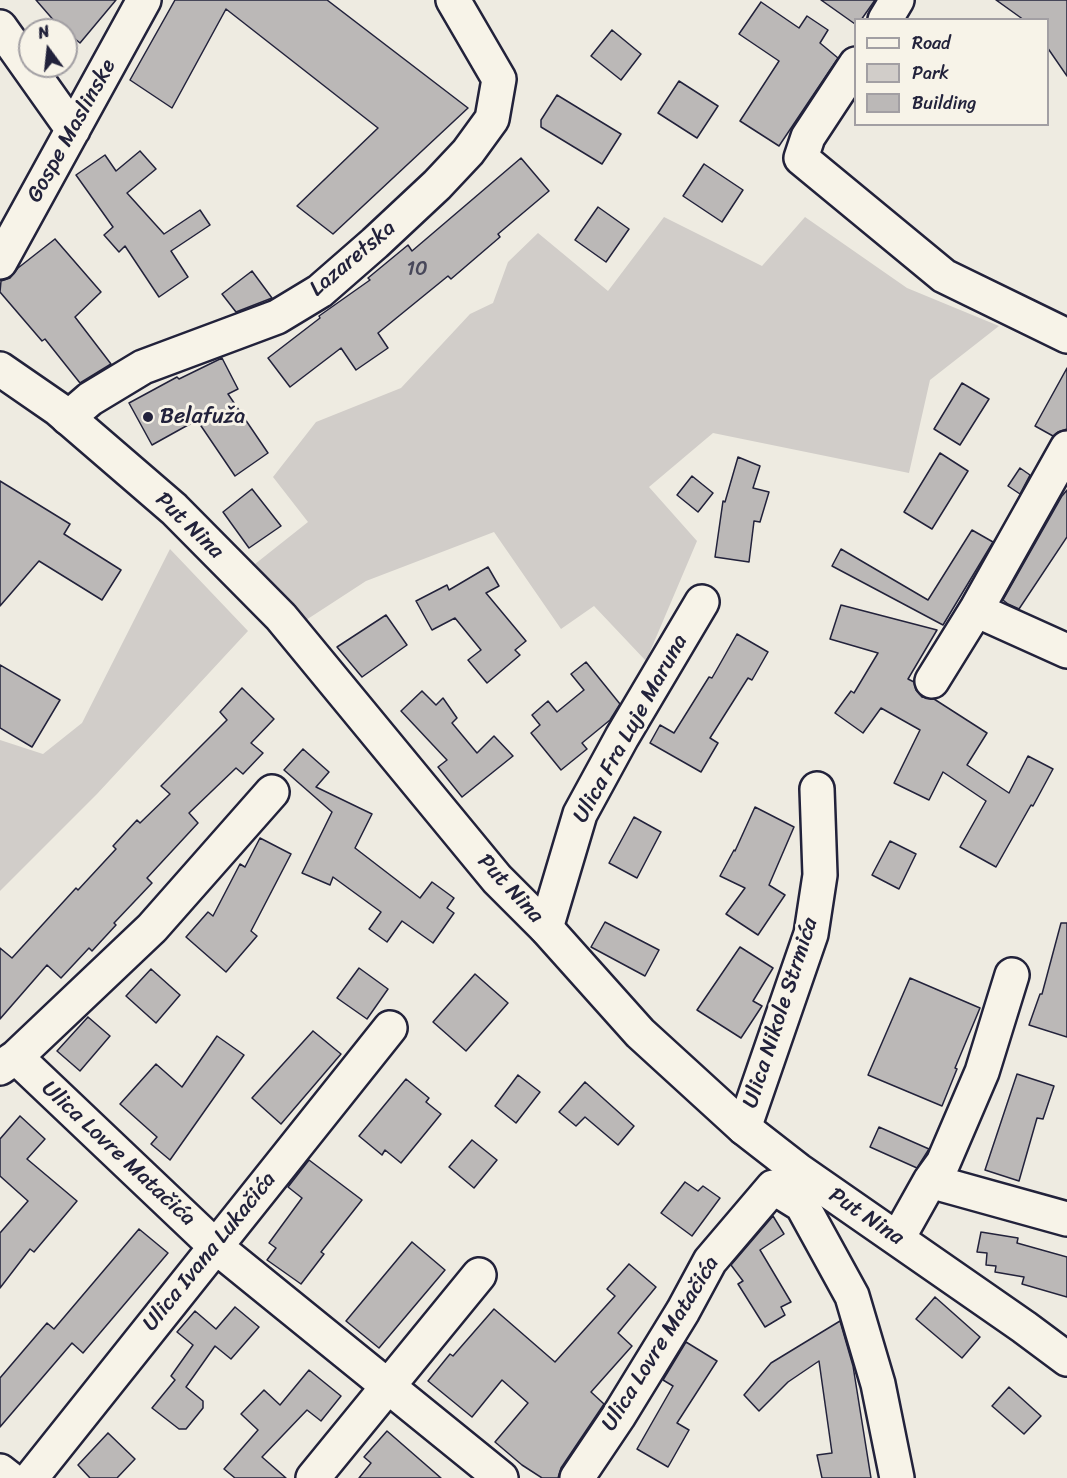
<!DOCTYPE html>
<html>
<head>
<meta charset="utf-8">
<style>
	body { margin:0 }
	#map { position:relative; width:1067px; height:1478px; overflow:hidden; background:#eeebe1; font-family:Sriracha,sans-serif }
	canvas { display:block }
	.legend { position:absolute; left:854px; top:18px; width:195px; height:108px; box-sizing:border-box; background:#f7f3e8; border:2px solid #a29fa3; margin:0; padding:8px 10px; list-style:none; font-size:18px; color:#22223b }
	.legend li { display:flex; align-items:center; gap:12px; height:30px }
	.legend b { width:30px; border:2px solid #a29fa3 }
	.north { position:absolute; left:18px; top:18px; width:60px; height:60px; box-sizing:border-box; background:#f7f3e8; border:2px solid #a29fa3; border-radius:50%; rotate:345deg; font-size:16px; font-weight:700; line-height:24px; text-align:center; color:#22223b }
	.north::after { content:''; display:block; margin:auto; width:21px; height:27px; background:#22223b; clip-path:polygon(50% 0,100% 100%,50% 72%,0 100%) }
</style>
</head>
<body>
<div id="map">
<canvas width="1067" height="1478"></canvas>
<ul class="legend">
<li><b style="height:8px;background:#f7f3e8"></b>Road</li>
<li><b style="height:16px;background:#d1cdc9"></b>Park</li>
<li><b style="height:16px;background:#bbb8b7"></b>Building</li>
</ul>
<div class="north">N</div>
</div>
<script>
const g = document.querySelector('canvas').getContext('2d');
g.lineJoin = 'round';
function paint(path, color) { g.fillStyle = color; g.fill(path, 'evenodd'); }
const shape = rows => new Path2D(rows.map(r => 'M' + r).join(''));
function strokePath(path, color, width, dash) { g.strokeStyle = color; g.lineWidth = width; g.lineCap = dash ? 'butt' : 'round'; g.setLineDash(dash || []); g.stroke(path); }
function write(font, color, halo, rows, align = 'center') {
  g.font = font + ' Sriracha,sans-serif'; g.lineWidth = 6; g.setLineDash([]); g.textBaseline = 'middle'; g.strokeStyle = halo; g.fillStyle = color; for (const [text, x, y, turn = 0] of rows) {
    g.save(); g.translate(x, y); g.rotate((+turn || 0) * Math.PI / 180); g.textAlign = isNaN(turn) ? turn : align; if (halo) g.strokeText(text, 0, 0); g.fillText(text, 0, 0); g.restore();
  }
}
const green = shape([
	[664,217,762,266,805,217,907,288,999,326,930,380,909,473,713,433,649,487,697,541,646,661,594,606,561,629,494,532,366,581,303,622,255,564,308,522,273,477,316,422,401,388,470,314,493,303,508,262,538,233,608,291],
	[170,549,248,631,97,794,0,891,0,740,43,754,82,723]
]);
const building = shape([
	[36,0,116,0,80,43,56,23,36,0],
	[175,0,327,0,468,108,333,234,297,206,378,128,226,9,172,108,130,80,175,0],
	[821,0,875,0,861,20,855,20,855,24,821,0],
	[996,0,1067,0,1067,76,1047,47,1047,20,1024,20,996,0],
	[761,2,799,28,807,16,828,30,820,43,838,58,779,146,740,121,779,61,739,34,761,2],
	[612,30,641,54,621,80,591,56,612,30],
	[679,81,718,106,697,138,658,113,679,81],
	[557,95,621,134,602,164,541,127,541,120,557,95],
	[140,151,156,169,127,193,164,234,200,210,210,225,171,251,188,277,159,297,125,246,119,252,104,235,113,227,76,175,105,155,116,171,140,151],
	[521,158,549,191,498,234,500,237,451,279,448,276,378,333,388,348,356,370,341,348,290,387,268,358,320,318,319,316,370,280,368,278,408,245,412,251,521,158],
	[704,164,743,190,722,222,683,196,704,164],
	[598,207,629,229,606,262,575,240,598,207],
	[55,239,101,292,75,317,111,364,80,383,45,339,42,341,0,292,1,281,10,278,18,268,55,239],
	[252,271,272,298,236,312,222,294,252,271],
	[222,358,238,389,228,394,268,453,235,476,197,420,152,445,129,403,177,377,179,379,222,358],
	[1067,368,1067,429,1058,432,1053,436,1035,426,1067,368],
	[962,383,989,399,960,445,934,429,962,383],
	[940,453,968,471,932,529,904,512,940,453],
	[738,457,760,466,753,488,769,492,760,522,754,521,749,562,715,557,723,501,725,502,738,457],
	[1020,468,1030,475,1020,494,1008,486,1020,468],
	[692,476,713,493,698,512,677,495,692,476],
	[0,481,70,524,64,534,121,570,102,600,39,561,0,606,0,481],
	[252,489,281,526,249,548,223,512,252,489],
	[1067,490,1067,537,1019,609,1008,604,1003,600,1062,496,1067,490],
	[972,530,993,542,943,625,832,566,841,549,928,600,972,530],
	[488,567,499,586,486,593,526,641,515,650,520,655,487,683,468,660,481,650,455,618,432,630,416,601,447,585,449,590,488,567],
	[841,605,937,630,908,679,914,682,916,690,922,697,934,699,987,733,967,765,1009,793,1028,756,1053,769,1033,806,1031,805,996,867,960,847,986,801,943,772,929,800,894,783,920,730,881,708,863,733,835,713,851,691,854,693,878,653,830,639,841,605],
	[386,615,407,645,362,677,337,647,386,615],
	[737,634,768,652,752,680,748,678,710,738,718,743,701,772,650,743,660,725,674,733,709,677,712,678,737,634],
	[586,662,620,704,610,720,582,743,587,749,561,770,531,733,540,725,532,715,548,701,557,712,584,690,571,674,586,662],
	[0,665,60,700,32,747,0,728,0,665],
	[242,688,274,719,251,743,263,753,243,774,236,768,189,813,198,823,147,878,152,883,114,923,116,925,92,951,89,948,61,978,47,965,0,1019,0,948,12,958,76,888,78,890,116,849,113,846,137,820,140,823,170,794,161,786,227,720,220,712,242,688],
	[422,691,436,705,443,698,457,718,452,723,477,753,494,736,513,756,462,797,438,767,447,760,401,711,422,691],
	[303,749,329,772,316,787,372,814,355,848,420,898,432,882,454,898,447,908,454,913,433,943,402,921,387,942,369,929,381,912,333,877,330,885,302,873,332,812,284,770,303,749],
	[755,807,794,827,769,885,785,895,758,935,726,914,745,888,720,876,734,850,735,851,755,807],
	[634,817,661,832,637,878,609,863,634,817],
	[260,838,291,854,251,931,257,936,226,972,186,937,208,912,213,916,240,864,245,867,260,838],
	[890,841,916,854,899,889,872,875,890,841],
	[605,922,659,950,645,976,591,947,605,922],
	[1061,923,1067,923,1067,1037,1029,1025,1040,994,1042,994,1061,923],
	[740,947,773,968,753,1001,762,1006,741,1038,697,1010,740,947],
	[359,968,388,989,367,1019,337,998,359,968],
	[151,969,180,995,156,1023,126,996,151,969],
	[475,974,508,1003,466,1051,433,1022,475,974],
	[910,978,980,1008,955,1068,957,1069,942,1106,868,1075,910,978],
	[88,1017,110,1036,80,1071,57,1051,88,1017],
	[313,1031,341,1054,281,1124,252,1098,313,1031],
	[217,1036,244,1055,170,1160,151,1144,157,1137,120,1104,156,1064,182,1087,217,1036],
	[1017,1074,1054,1086,1043,1119,1037,1118,1019,1181,985,1170,1017,1074],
	[518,1075,540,1092,516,1123,495,1106,518,1075],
	[406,1079,429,1098,426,1102,441,1114,401,1163,385,1150,382,1155,359,1136,406,1079],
	[585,1082,634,1126,618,1145,585,1117,576,1126,559,1112,585,1082],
	[20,1116,45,1139,27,1159,77,1201,34,1252,30,1249,0,1288,0,1233,28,1201,0,1176,0,1139,20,1116],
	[879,1127,929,1149,917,1168,870,1147,879,1127],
	[472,1140,497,1160,474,1188,449,1167,472,1140],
	[309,1160,362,1200,321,1252,324,1254,301,1284,267,1260,276,1248,269,1243,302,1198,288,1187,309,1160],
	[685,1182,698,1191,703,1186,720,1198,692,1236,661,1213,685,1182],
	[773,1216,784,1234,760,1250,791,1302,781,1307,785,1315,765,1327,738,1284,743,1281,731,1265,773,1216],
	[139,1229,168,1253,83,1353,72,1343,0,1427,0,1378,47,1323,54,1329,139,1229],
	[981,1232,1018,1238,1017,1243,1067,1257,1067,1297,1022,1284,1024,1277,995,1272,996,1266,986,1265,987,1253,977,1252,981,1232],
	[412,1242,445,1270,379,1348,346,1321,412,1242],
	[629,1264,656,1287,618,1333,632,1346,591,1392,604,1404,561,1468,558,1478,542,1478,522,1465,495,1442,528,1403,502,1380,472,1417,428,1381,450,1354,453,1356,494,1309,555,1362,615,1296,607,1289,629,1264],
	[935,1297,980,1337,962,1358,916,1319,935,1297],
	[235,1307,259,1327,231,1359,215,1346,186,1387,203,1401,203,1408,186,1429,179,1429,152,1408,175,1380,171,1376,193,1345,177,1332,195,1311,216,1329,235,1307],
	[840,1321,853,1366,871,1478,822,1478,817,1455,832,1453,819,1361,788,1382,759,1411,744,1395,771,1363,840,1321],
	[686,1342,717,1361,677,1423,689,1430,668,1467,637,1449,673,1386,663,1380,686,1342],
	[309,1370,341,1396,321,1421,307,1410,262,1457,286,1478,235,1478,224,1469,258,1430,241,1414,264,1390,280,1405,309,1370],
	[1009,1387,1041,1416,1024,1434,992,1406,1009,1387],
	[387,1431,441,1478,359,1478,371,1463,364,1457,387,1431],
	[108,1433,135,1459,117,1478,90,1478,78,1465,108,1433]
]);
const minor = shape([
	[885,20,897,0],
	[0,27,73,130],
	[856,64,808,137,801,158,944,276,1067,336],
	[0,262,144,0],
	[68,418,90,399,143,367,277,317,320,291,375,243,437,185,468,152,492,119,499,79,453,0],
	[976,610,1067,651],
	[932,681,976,610,1067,448],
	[546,928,580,814,622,737,702,602],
	[16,1057,215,1246,501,1478],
	[0,1068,16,1057,152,928,272,792],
	[744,1128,811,934,820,875,817,789],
	[930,1181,1067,1219],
	[898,1238,930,1181,943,1163,982,1072,1012,975],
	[0,1471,9,1478],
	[31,1478,390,1028],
	[313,1478,479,1275],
	[577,1478,618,1417,683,1311,710,1261,773,1187,802,1205,852,1296,878,1384,897,1478]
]);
const major = shape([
	[0,369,58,409,174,509,281,617,497,879,546,928,640,1033,744,1128,798,1170,1024,1327,1067,1359]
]);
const markers = [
	[148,417,6,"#22223b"]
];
const numberNames = [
	["10",417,270]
];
const streetNames = [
	["Gospe Maslinske",72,131,-61],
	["Lazaretska",353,259,-40],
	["Put Nina",189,526,44],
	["Ulica Fra Luje Maruna",631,729,-61],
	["Put Nina",510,889,47],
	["Ulica Nikole Strmića",781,1013,-72],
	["Ulica Lovre Matačića",118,1154,43],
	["Put Nina",866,1217,34],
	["Ulica Ivana Lukačića",210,1252,-51],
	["Ulica Lovre Matačića",661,1344,-58]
];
const poiNames = [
	["Belafuža",160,417]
];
paint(green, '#d1cdc9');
paint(building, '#bbb8b7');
strokePath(building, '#22223b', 1.5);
strokePath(minor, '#22223b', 38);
strokePath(major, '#22223b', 38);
strokePath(minor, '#f7f3e8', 33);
strokePath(major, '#f7f3e8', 33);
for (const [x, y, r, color] of markers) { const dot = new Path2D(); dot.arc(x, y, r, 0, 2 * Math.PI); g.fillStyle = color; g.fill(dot); strokePath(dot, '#f7f3e8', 2); }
write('20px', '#48485a', null, numberNames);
write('22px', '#22223b', '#f7f3e8', streetNames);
write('22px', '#22223b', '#f7f3e8', poiNames, 'left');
</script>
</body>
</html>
